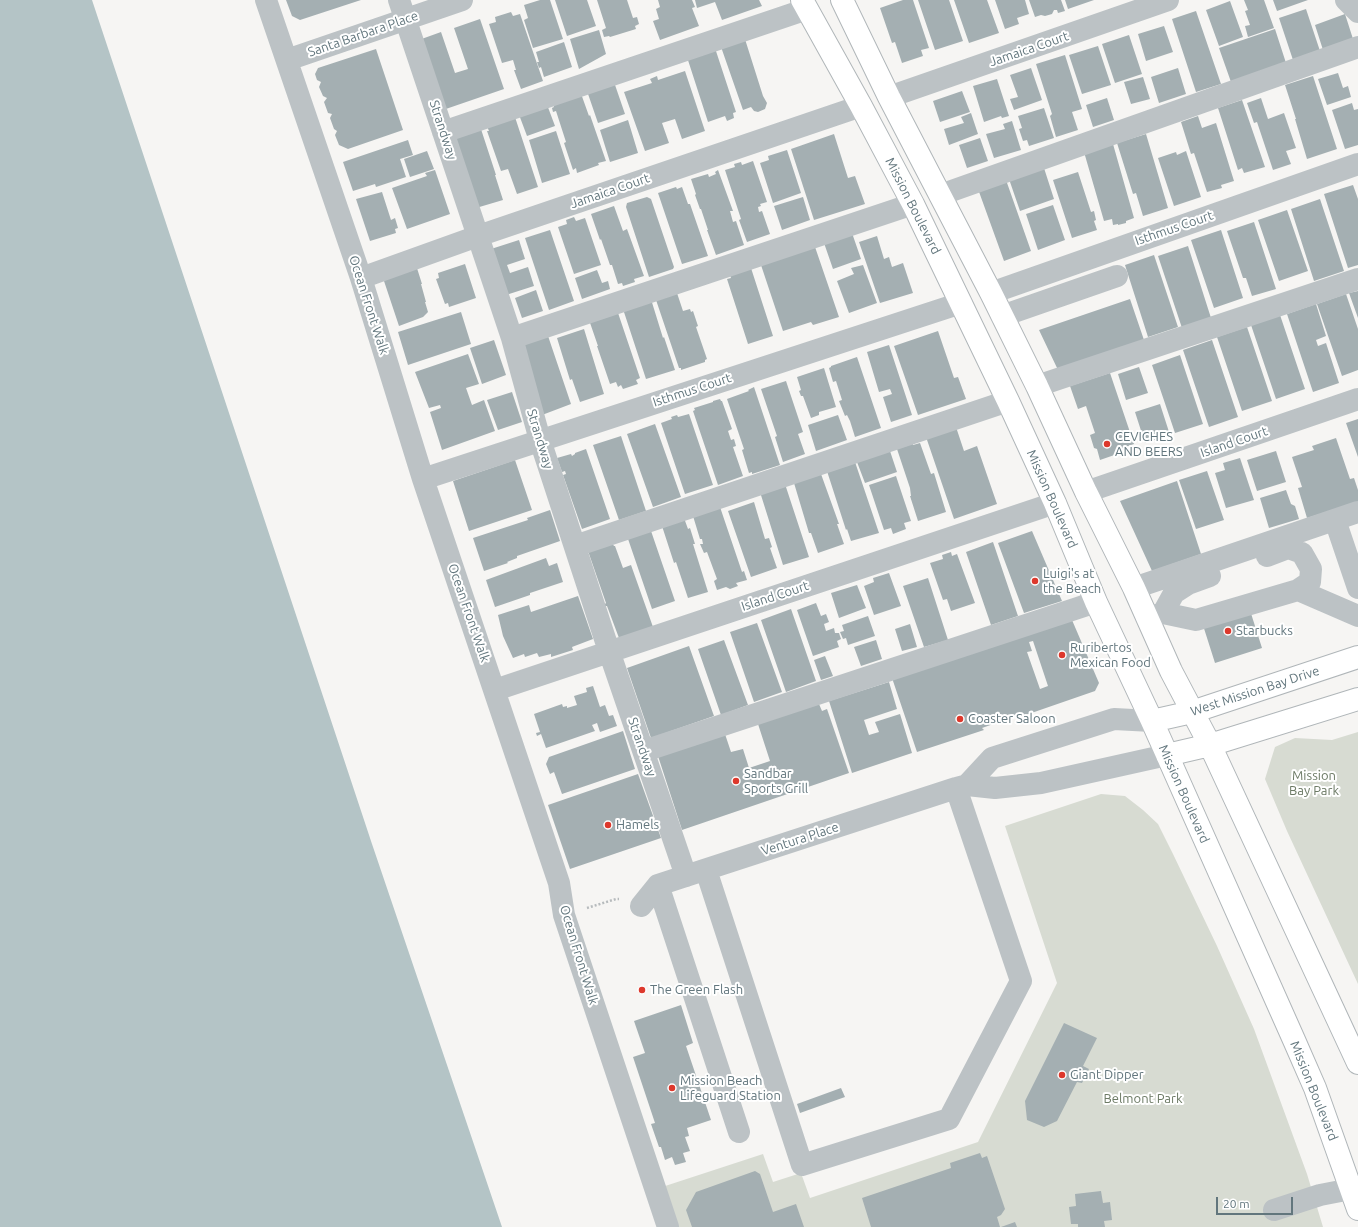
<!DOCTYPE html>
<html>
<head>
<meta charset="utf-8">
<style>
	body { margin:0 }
	#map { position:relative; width:1358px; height:1227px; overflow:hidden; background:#f6f5f3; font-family:Ubuntu,sans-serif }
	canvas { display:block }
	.scale { position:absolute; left:1216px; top:1197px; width:77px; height:18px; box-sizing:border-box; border:2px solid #62767d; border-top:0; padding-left:5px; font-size:12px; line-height:14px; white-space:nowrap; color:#62767d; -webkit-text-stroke:3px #fff; paint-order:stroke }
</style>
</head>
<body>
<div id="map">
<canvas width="1358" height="1227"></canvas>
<div class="scale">20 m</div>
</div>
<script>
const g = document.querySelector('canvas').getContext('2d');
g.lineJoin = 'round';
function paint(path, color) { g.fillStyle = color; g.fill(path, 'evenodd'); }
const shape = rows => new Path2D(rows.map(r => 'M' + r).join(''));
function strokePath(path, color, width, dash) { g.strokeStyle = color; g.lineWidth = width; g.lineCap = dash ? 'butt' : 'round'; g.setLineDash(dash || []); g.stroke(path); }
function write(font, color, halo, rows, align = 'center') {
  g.font = font + ' Ubuntu,sans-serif'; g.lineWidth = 4; g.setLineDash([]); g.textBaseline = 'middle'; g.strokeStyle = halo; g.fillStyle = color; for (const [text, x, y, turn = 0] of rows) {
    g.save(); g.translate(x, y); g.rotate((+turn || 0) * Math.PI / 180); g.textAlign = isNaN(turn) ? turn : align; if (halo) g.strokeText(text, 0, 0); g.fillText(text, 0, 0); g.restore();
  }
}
const green = shape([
	[1358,732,1358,984,1287,831,1265,779,1275,747,1295,738,1332,740],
	[1101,794,1125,796,1143,810,1158,824,1173,854,1217,946,1254,1029,1307,1174,1323,1227,668,1227,656,1189,763,1154,773,1182,801,1173,810,1198,978,1142,1057,983,1005,826]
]);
const water = shape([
	[0,0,92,0,372,844,502,1227,0,1227]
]);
const building = shape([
	[286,0,361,0,300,20,292,16],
	[540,0,550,0,563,39,533,48,524,20,528,18,524,5],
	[555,0,587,0,596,26,567,36],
	[597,0,627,0,633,18,637,17,639,24,635,26,636,29,610,37,609,36,604,37,602,30,606,28],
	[658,0,692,0,695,7,692,8,699,26,660,40,653,21,659,19,656,9,660,7],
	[695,0,759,0,762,6,722,20,715,2,697,8],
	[903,0,913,0,929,48,921,50,923,56,902,63,895,42,892,43,880,8],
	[918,0,949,0,963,41,935,50],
	[954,0,987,0,999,33,969,43],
	[995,0,1025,0,1029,14,1017,18,1019,24,1005,29],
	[1029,0,1061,0,1065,11,1058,13,1057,10,1054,10,1052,14,1045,16,1041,15,1035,17],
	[1065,0,1094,0,1068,9],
	[1244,0,1264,0,1274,28,1248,37,1245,26,1250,25,1245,11,1248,10],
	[1273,0,1308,0,1277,11],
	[1230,1,1243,37,1219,46,1206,10],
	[1306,9,1320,51,1293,60,1279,18],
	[1196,11,1221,84,1196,92,1172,19],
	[511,12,513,16,520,14,543,81,521,89,514,70,516,70,513,60,502,63,489,24,496,22,495,17],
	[1345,14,1353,39,1323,50,1315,25],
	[480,19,504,89,440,111,416,41,441,32,455,73,468,69,454,28],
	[1164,26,1173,52,1146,61,1138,34],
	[1275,29,1286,63,1231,82,1219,48],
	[599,30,606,54,579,69,570,39],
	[1129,35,1142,74,1115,83,1102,44],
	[744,36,763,96,767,103,765,109,758,112,754,111,751,107,743,110,720,44],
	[564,42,572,67,544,77,541,67,539,68,537,62,539,62,536,52],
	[714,45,736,112,733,113,734,118,727,121,725,116,708,122,686,54],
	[1098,46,1111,85,1082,94,1069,55],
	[376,49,403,130,348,149,339,145,335,135,337,131,334,129,330,118,332,114,328,113,324,102,327,98,323,96,319,87,321,82,317,80,315,74,318,68],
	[1065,55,1082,109,1072,112,1078,130,1056,137,1050,116,1052,114,1036,64],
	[1031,68,1042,100,1014,110,1010,99,1018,97,1010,75],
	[1178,68,1186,94,1159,103,1151,77],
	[685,71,705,131,682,139,675,119,662,123,669,143,645,151,624,92,652,83,650,79,657,76,658,80],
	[1338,73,1343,88,1348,86,1351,97,1327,105,1318,79],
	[1313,76,1337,149,1307,159,1295,119,1296,119,1285,85],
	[1143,77,1150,99,1131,104,1124,82],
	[997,79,1009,116,1002,118,1001,116,984,122,973,86],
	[614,82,625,114,598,123,587,91],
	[579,88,589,116,590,115,606,161,598,163,599,165,577,173,576,168,573,170,564,143,566,142,556,111,553,112,552,108,554,107,551,98],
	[962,91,970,112,940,122,933,101],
	[1107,98,1114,120,1093,127,1086,105],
	[1261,98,1268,119,1284,113,1296,148,1286,151,1291,164,1273,170,1257,122,1254,123,1247,103],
	[1242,100,1265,167,1244,173,1242,168,1238,170,1218,108],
	[546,102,555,126,527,136,518,112],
	[1352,103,1354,110,1358,109,1358,145,1345,149,1332,110],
	[1044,108,1054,138,1029,146,1027,140,1023,141,1019,129,1022,128,1018,116],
	[513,111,538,187,517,194,508,169,501,171,487,131,489,131,486,124],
	[971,113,978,134,949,145,944,129,964,123,961,117],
	[1198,116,1202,128,1216,123,1234,181,1221,185,1222,188,1207,192,1194,153,1191,154,1181,122],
	[628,120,638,153,610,162,600,130],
	[1012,121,1021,150,994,158,986,134,1005,129,1003,124],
	[479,123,496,175,495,175,503,200,476,208,448,133],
	[556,131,570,174,542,183,529,140],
	[834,134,848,178,855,176,865,204,814,220,791,149],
	[1146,134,1168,208,1143,216,1136,193,1133,194,1117,143],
	[980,138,988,161,967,168,959,145],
	[408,140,413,155,400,159,406,177,376,187,375,184,353,191,343,162],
	[1113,144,1134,218,1126,221,1126,223,1118,225,1118,224,1113,225,1112,219,1104,221,1084,152],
	[787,150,801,193,773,203,760,163,769,160,768,156],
	[427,151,434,169,410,177,404,159],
	[1186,151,1201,197,1174,206,1158,158,1176,152,1177,155],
	[753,161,767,202,760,204,761,206,758,207,759,212,762,211,770,234,747,242,739,220,741,219,725,170,735,167,734,164,741,162,742,165],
	[1044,168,1054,199,1020,211,1009,179],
	[435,170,450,214,407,229,392,188,427,176,425,173],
	[718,170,733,211,730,211,733,222,736,221,744,245,716,255,707,230,708,230,701,209,700,209,695,195,696,194,691,179,708,174,709,177,716,174,715,172],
	[1078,172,1091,212,1094,211,1096,220,1094,221,1097,230,1072,238,1053,180],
	[1006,180,1031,251,1004,261,978,189],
	[1353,185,1358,199,1358,265,1348,268,1324,194],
	[676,187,677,189,682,187,688,204,690,204,708,256,682,264,658,193],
	[382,192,391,220,395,218,398,228,395,229,396,233,370,241,356,199],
	[647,197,651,199,674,267,673,269,649,277,626,207,627,203],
	[803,197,810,220,782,230,774,206],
	[1320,199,1344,271,1314,281,1291,209],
	[1053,205,1065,240,1038,250,1026,214],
	[614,206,623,231,627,229,644,276,634,279,635,282,623,286,622,283,618,284,612,265,610,265,601,239,600,240,591,214],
	[1287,210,1308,271,1279,281,1258,220],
	[574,217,576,221,585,218,601,265,574,274,558,227,567,224,566,220],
	[1254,222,1276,289,1252,296,1246,278,1243,278,1227,231],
	[550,230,574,301,549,310,525,238],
	[1221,230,1243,298,1214,308,1191,240],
	[852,233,861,259,833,269,824,243],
	[877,236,884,259,889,257,892,267,903,263,913,293,880,303,859,242],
	[519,240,525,259,507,265,510,273,528,267,534,286,506,295,491,249],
	[814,244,839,317,813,325,811,322,783,331,760,262],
	[1188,246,1211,318,1182,328,1158,256],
	[1154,255,1178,327,1148,337,1125,265],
	[465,264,476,298,449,307,448,303,445,304,436,279,439,278,438,273],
	[416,265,422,284,421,284,426,302,425,302,428,312,423,317,399,326,383,278],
	[863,265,877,303,849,313,837,281,854,274,851,268],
	[751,268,773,336,748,344,727,279,731,278,730,275],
	[597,270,602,283,608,281,610,289,582,299,575,278],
	[536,290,543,311,522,318,515,298],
	[676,290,683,311,690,309,691,312,693,311,698,326,696,327,707,359,705,360,705,362,681,370,681,368,679,368,655,297],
	[1358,291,1358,318,1349,293],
	[1346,294,1358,329,1358,370,1342,376,1317,304],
	[650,296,663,338,664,337,675,370,646,379,622,306],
	[1130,299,1144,340,1058,370,1039,330],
	[1316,304,1326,336,1316,340,1318,346,1326,343,1339,383,1313,392,1287,314],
	[616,307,640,378,636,380,638,384,623,389,621,385,618,387,616,382,610,384,597,346,598,346,588,317],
	[461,312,471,344,408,365,398,332],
	[1279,312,1305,389,1276,399,1250,322],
	[1247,327,1272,401,1242,411,1217,337],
	[584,329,604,394,580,402,572,379,570,380,557,338],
	[546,330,571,404,542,415,516,340],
	[938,331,954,378,958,377,966,399,918,415,894,346],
	[494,340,506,375,482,384,470,348],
	[1212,340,1238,417,1209,427,1183,350],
	[889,345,912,415,891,422,883,397,892,394,890,389,879,392,867,352],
	[468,354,479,384,466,388,472,405,484,400,495,431,442,450,430,412,441,408,440,405,429,408,415,372],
	[1180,355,1203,424,1175,433,1152,365],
	[857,357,881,428,855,437,850,421,847,415,845,416,839,401,842,400,836,381,833,382,829,368,831,367,831,366],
	[1139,367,1148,393,1126,400,1118,374],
	[824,368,836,407,819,412,819,415,811,418,803,396,801,396,799,391,801,390,797,377],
	[1110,373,1134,444,1122,448,1123,452,1100,460,1097,449,1094,448,1090,435,1095,433,1086,406,1078,409,1070,386],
	[786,381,803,432,798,434,805,454,783,462,775,437,777,436,761,389],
	[754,387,780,465,752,474,752,472,749,473,742,450,744,449,727,399,749,391,748,390],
	[512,392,522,422,498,430,487,400],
	[720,399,721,401,722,401,732,429,728,431,731,440,734,439,736,446,733,447,743,476,718,485,693,411,695,410,694,408,713,402,713,401],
	[1160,404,1170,435,1145,443,1135,412],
	[689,414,713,485,685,494,661,423,672,419,671,417,677,415,678,417],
	[838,415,847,440,816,451,808,425],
	[1358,419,1358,457,1346,423],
	[655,424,681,497,653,507,627,434],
	[955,424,964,451,977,446,997,504,954,519,925,434],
	[621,436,646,511,619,520,593,445],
	[1336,438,1350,479,1354,478,1358,490,1358,502,1307,518,1298,488,1302,487,1292,457,1314,450,1312,446],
	[912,441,913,445,920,443,931,474,934,473,946,512,918,521,910,496,911,496,910,488,896,446],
	[586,449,610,519,582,529,563,475,566,474,565,471,562,472,557,458,571,454,572,456,575,454,575,453],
	[890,451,897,472,865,483,857,462],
	[1276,451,1286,482,1257,491,1247,460],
	[1240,458,1254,500,1226,508,1215,473,1225,470,1223,463],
	[854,459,879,533,851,541,847,529,846,530,826,468],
	[515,460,532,510,469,531,453,481],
	[1207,471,1224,520,1196,529,1179,480],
	[821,474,839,524,837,524,844,544,818,553,811,533,809,533,794,483],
	[896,476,911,521,904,523,906,529,893,534,891,528,884,530,869,485],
	[1177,481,1201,554,1152,571,1120,501],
	[785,484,809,557,783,565,760,492],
	[1286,490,1291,504,1295,506,1299,519,1269,528,1260,498],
	[754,502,765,539,769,538,772,547,770,548,777,568,751,577,728,511],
	[720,507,742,572,744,571,747,580,736,583,738,586,730,589,726,587,717,590,714,581,717,579,707,552,704,553,700,544,703,544,702,539,700,539,693,516],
	[550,510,560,541,517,556,517,558,507,562,508,563,484,571,473,538,528,520,527,518],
	[684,518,688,529,690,528,695,544,693,544,708,592,688,598,676,562,674,563,662,526],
	[650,528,675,601,652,609,627,536],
	[1032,531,1062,601,1024,613,998,543],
	[993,542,1018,616,991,625,966,552],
	[612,543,614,546,615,546,623,568,631,565,653,627,619,638,607,606,605,606,605,604,606,603,588,551],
	[951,552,952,556,957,554,975,603,951,611,947,599,943,600,930,563,943,559,942,555],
	[546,558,549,566,557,563,563,582,530,593,530,595,495,607,486,580],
	[889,573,901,606,874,615,864,586,874,582,873,578],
	[928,578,948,640,924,647,903,586],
	[857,585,866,608,839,618,831,593],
	[578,596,593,639,572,647,573,650,551,657,551,654,539,657,537,653,525,657,524,654,513,658,503,636,498,615,529,605,531,612],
	[816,603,821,616,826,614,829,622,824,624,826,631,834,628,835,633,839,633,841,639,837,641,839,647,813,656,797,610],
	[1248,604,1262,648,1215,663,1201,619],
	[791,609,816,681,786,692,761,620],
	[868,616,875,636,848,645,846,638,843,639,840,632,844,631,842,625],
	[1072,620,1099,683,1095,691,1017,718,1016,716,982,728,984,730,917,752,892,678],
	[1033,641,1048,686,1040,689,1027,652,1032,651,1029,642],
	[757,623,782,692,754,702,730,632],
	[910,624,917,647,902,651,895,629],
	[724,640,748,705,721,715,698,649],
	[876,640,882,659,861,666,854,647],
	[689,646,714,716,651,738,627,668],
	[825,656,833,676,821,680,814,660],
	[889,682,897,709,864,720,869,735,879,732,875,722,900,714,912,753,852,773,829,701],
	[593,686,600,707,605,705,609,716,613,715,617,726,600,732,597,723,592,725,595,731,546,748,541,734,537,736,536,733,540,732,534,714,562,704,563,707,567,706,567,708,577,705,574,696,587,692,586,688],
	[819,704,822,711,827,709,849,773,682,830,658,756,725,734,731,752,743,749,749,768,770,761,758,724],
	[623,731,635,769,562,794,554,772,550,774,546,764,549,757],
	[638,774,661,838,570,869,548,805],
	[681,1005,693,1043,686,1046,711,1120,687,1128,689,1136,685,1137,690,1151,683,1153,686,1162,675,1165,672,1157,665,1160,661,1147,659,1147,651,1124,655,1123,633,1057,645,1053,634,1021],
	[1064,1023,1097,1038,1083,1066,1089,1069,1082,1083,1077,1082,1057,1121,1044,1127,1027,1120,1025,1101],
	[841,1088,845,1097,800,1113,797,1104],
	[980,1153,982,1158,987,1156,1005,1209,1001,1215,997,1217,1000,1227,871,1227,862,1198,951,1168,950,1163],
	[755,1171,760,1174,773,1212,796,1204,804,1227,692,1227,686,1210,696,1192],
	[1101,1191,1103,1203,1110,1202,1112,1220,1104,1221,1105,1227,1078,1227,1078,1224,1071,1224,1069,1207,1076,1206,1075,1194],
	[1015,1222,1017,1227,1001,1227]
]);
const path = shape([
	[587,908,616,899,619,899]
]);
const minor = shape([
	[266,0,361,278,423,479,559,883,564,915,668,1227],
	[399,0,512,338,540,440,609,651,686,876],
	[1346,0,1358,12],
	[287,60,462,0],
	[889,97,1168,0],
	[443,132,807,9],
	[940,195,1358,47],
	[361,278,478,236,861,106],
	[991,293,1358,164],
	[1002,316,1117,276],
	[512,338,913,204],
	[1037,386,1358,279],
	[423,479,961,303],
	[1086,492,1358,399],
	[1335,520,1358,588],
	[575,546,1008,401],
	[1267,556,1288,548,1302,553,1311,569,1310,582,1298,590],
	[1134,588,1358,512],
	[1163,613,1174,593,1188,584,1210,576],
	[1147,618,1163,613,1196,620,1298,590,1358,616],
	[495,690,1055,503],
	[644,751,1096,602],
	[967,785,992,758,1114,719,1152,721],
	[706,870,802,1165,949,1119,1021,981,956,788],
	[658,885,739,1132],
	[641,906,658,885,956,788,967,785,995,788,1041,783,1167,755],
	[1274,1210,1320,1195,1351,1189]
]);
const major = shape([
	[802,0,861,106,913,204,1008,401,1055,503,1096,602,1152,721,1294,1040,1315,1088,1358,1209],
	[842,0,889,97,991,293,1037,386,1086,492,1134,588,1171,671,1210,745,1358,1063],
	[1152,721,1192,712,1358,657],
	[1167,755,1210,745,1358,699]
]);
const markers = [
	[1107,444,4,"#dd382c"],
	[1035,581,4,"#dd382c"],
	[1228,631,4,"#dd382c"],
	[1062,655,4,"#dd382c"],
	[960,719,4,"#dd382c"],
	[736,781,4,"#dd382c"],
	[608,825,4,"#dd382c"],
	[642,990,4,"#dd382c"],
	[1062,1075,4,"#dd382c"],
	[672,1088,4,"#dd382c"]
];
const streetNames = [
	["Santa Barbara Place",363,34,-19],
	["Jamaica Court",1029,49,-19],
	["Strandway",443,130,72],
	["Jamaica Court",610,191,-19],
	["Mission Boulevard",913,206,63],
	["Isthmus Court",1174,228,-19],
	["Ocean Front Walk",369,305,72],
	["Isthmus Court",692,390,-18],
	["Strandway",540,439,73],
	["Island Court",1234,442,-19],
	["Mission Boulevard",1052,499,66],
	["Island Court",775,596,-18],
	["Ocean Front Walk",469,613,71],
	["West Mission Bay Drive",1255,691,-18],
	["Strandway",642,747,71],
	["Mission Boulevard",1184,794,66],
	["Ventura Place",800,839,-18],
	["Ocean Front Walk",579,955,73],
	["Mission Boulevard",1314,1091,68]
];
const poiNames = [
	["CEVICHES",1115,437],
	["AND BEERS",1115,452],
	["Luigi's at",1043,574],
	["the Beach",1043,589],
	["Starbucks",1236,631],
	["Ruribertos",1070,648],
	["Mexican Food",1070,663],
	["Coaster Saloon",968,719],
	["Sandbar",744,774],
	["Sports Grill",744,789],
	["Hamels",616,825],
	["The Green Flash",650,990],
	["Giant Dipper",1070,1075],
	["Mission Beach",680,1081],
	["Lifeguard Station",680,1096]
];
const parkNames = [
	["Mission",1314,776],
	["Bay Park",1314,791],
	["Belmont Park",1143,1099]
];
paint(green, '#d7dbd2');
paint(water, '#b4c4c6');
paint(building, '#a4afb2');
strokePath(major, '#b0b6b9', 24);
strokePath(path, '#b7bbbd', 2.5, [2, 2]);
strokePath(minor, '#bcc2c5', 22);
strokePath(major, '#fff', 22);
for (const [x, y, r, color] of markers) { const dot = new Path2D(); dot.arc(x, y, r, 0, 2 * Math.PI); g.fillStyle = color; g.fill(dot); strokePath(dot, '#fff', 1.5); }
write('13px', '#62767d', '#fff', streetNames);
write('13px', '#62767d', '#fff', poiNames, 'left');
write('13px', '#6c7a65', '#fff', parkNames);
</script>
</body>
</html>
